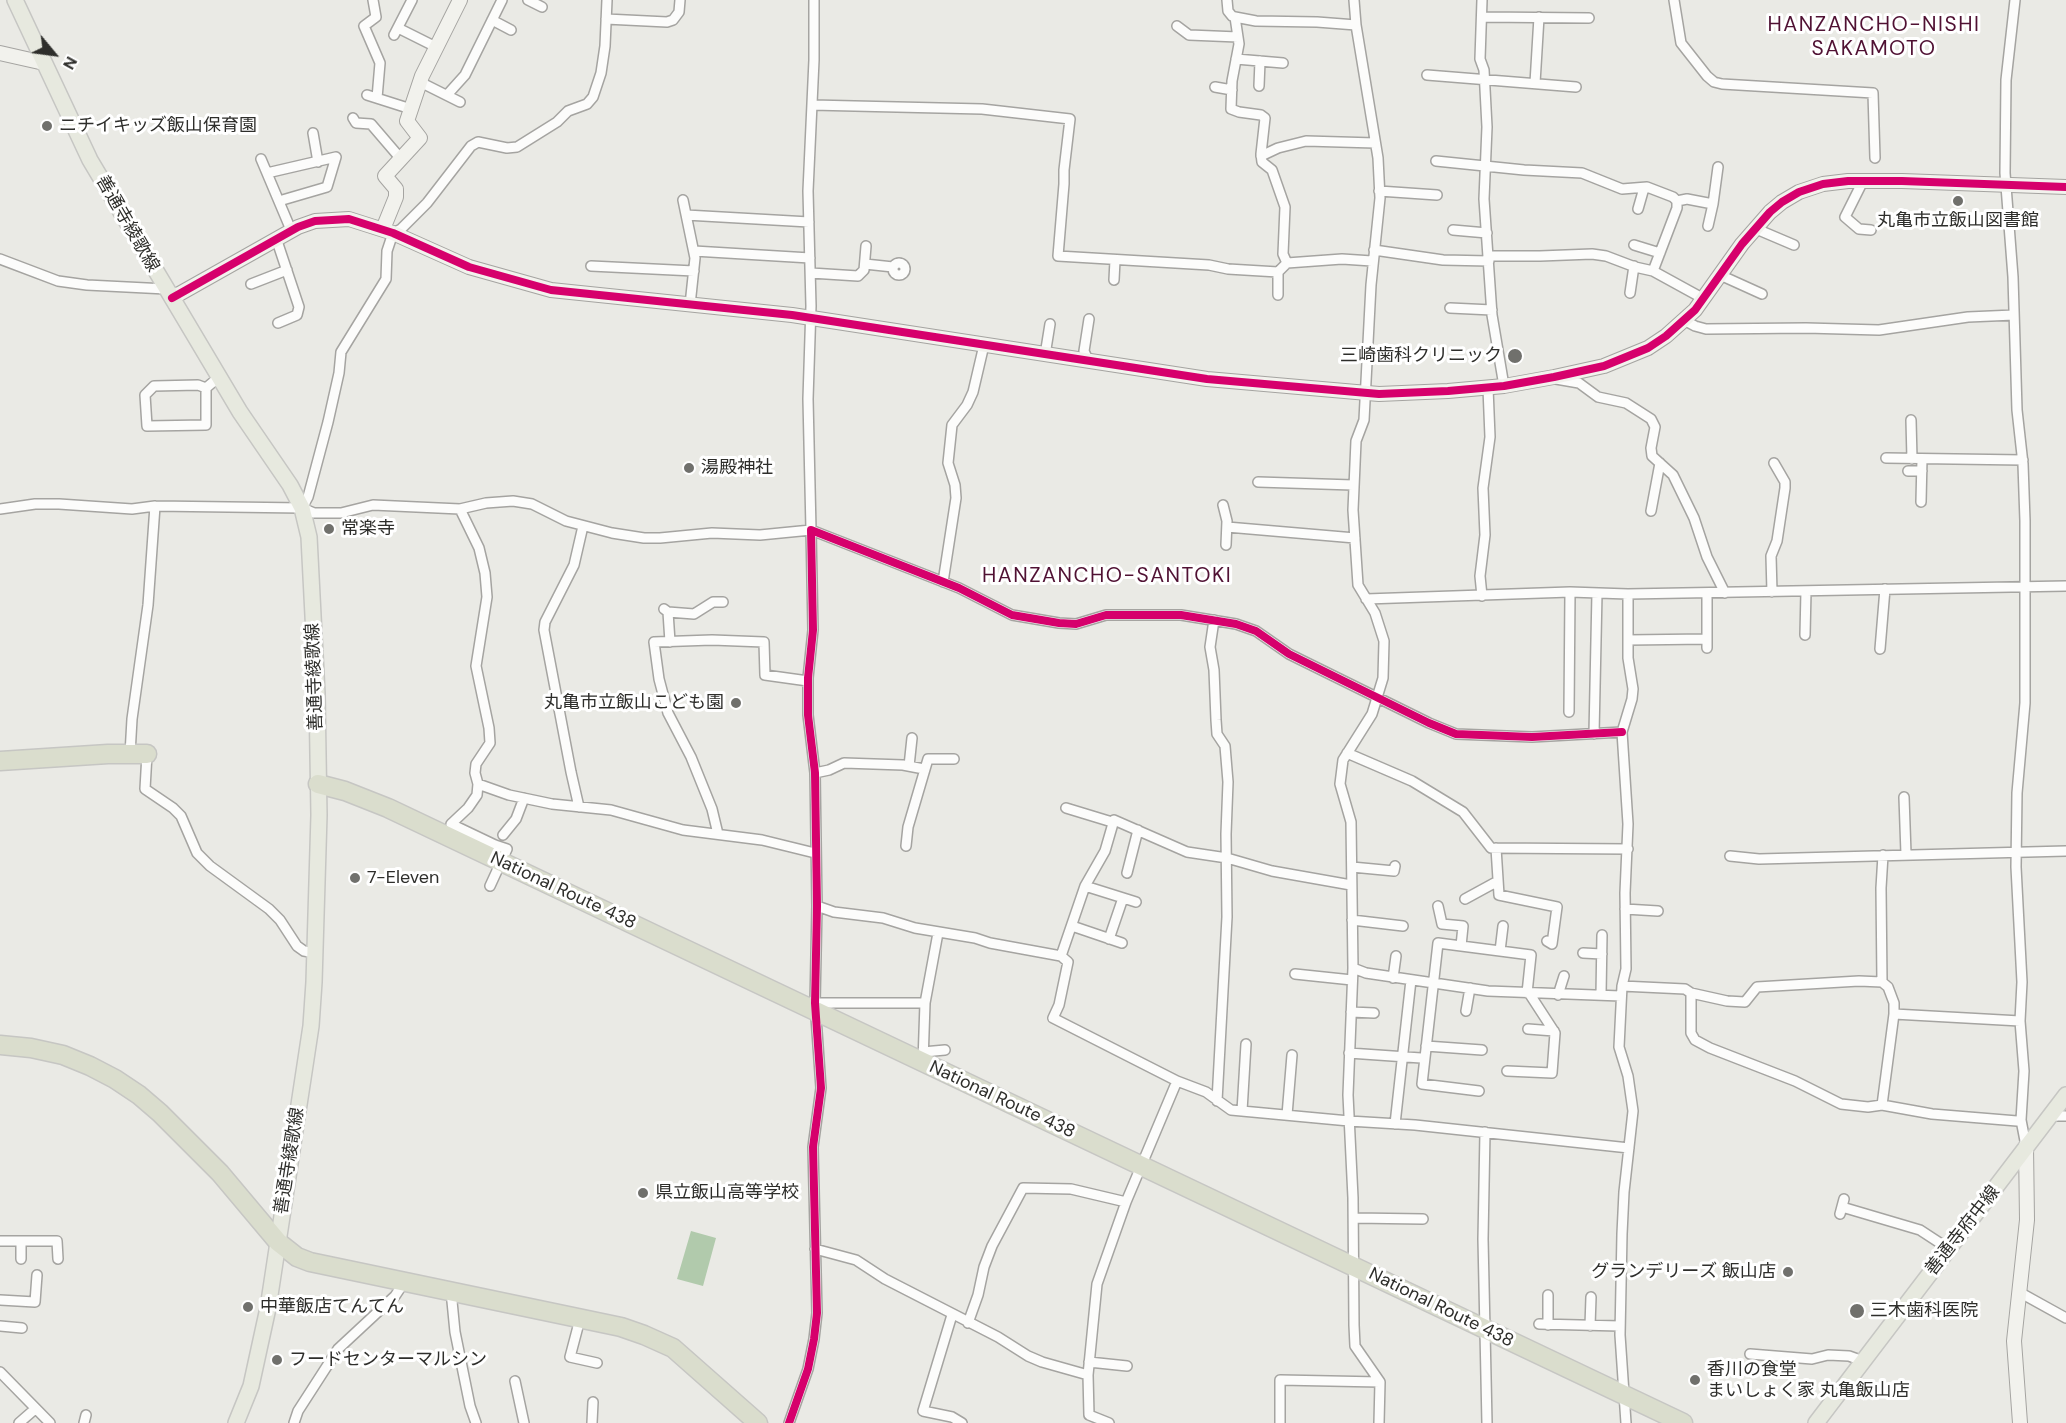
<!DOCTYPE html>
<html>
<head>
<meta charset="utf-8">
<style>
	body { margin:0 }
	#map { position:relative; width:2066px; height:1423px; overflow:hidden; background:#eaeae5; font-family:"DM Sans",sans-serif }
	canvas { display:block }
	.north { position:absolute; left:24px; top:24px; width:60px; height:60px; -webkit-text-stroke:4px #fff; paint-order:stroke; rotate:119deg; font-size:16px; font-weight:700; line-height:24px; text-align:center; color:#2e2e2b }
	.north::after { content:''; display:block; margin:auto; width:21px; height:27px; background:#2e2e2b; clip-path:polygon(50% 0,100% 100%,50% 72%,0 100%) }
</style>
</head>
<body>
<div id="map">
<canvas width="2066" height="1423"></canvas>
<div class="north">N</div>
</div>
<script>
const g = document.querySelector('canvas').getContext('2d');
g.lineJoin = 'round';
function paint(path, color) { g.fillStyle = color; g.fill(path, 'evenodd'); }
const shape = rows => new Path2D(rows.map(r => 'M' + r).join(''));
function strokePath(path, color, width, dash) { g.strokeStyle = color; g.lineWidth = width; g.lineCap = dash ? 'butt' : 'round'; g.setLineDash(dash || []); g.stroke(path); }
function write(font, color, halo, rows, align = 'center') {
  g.font = font + ' "DM Sans","Noto Sans JP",sans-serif'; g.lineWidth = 6; g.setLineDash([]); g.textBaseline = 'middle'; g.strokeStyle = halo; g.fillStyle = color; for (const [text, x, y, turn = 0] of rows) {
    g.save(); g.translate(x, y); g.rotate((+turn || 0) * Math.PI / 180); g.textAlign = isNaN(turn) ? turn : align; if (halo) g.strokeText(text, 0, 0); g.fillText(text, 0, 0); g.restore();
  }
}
const water = shape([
	[691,1231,716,1238,703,1286,677,1279]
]);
const street = shape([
	[373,0,376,17,364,26,380,63,377,98],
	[528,0,542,7],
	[1227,0,1228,11,1232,16,1235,17,1256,21,1317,22,1356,25],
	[1354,0,1356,25,1378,158,1380,198,1371,285,1364,420,1356,441,1353,510,1358,585,1375,613,1384,641,1383,678,1372,714,1343,760,1340,784,1351,822,1353,968,1348,1095,1353,1198,1354,1325,1355,1346,1380,1382,1379,1423],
	[1482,0,1480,59,1484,70,1487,127,1484,199,1492,315,1504,386],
	[1674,0,1681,43,1707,76,1714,82,1722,84,1873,93,1875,158],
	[2015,0,2006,80,2005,173,2013,277,2017,410,2023,464,2025,521,2025,703,2017,793,2016,867,2022,982,2020,1021,2024,1071,2021,1120,2026,1146],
	[1235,17,1239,44,1232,81,1231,109,1239,112,1261,115,1265,118,1261,154,1262,162,1272,170,1285,207,1283,254,1287,263],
	[1482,17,1589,18],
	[606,19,667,22,673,20,679,12,680,0],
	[492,20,511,30],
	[1177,26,1189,35,1238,37],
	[398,28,436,47],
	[394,35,412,0],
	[1236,59,1283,63],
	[1427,75,1576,87],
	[420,82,460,102],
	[1535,83,1539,17],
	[1259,86,1260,61],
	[1215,87,1232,90],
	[367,95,411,109],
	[447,95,465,75,502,0],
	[812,105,982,109,1070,119,1064,170,1064,184,1058,256,1209,265,1228,269,1278,272,1287,263,1342,259,1372,261],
	[353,118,356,123,371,124,401,159],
	[313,133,318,162],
	[1261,156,1278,148,1306,141,1375,143],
	[261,159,291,230],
	[1436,161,1524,170,1582,173,1622,189,1647,187,1673,197,1677,201,1677,208,1653,271],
	[267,173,336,157,327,187,279,201],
	[1863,181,1845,217,1859,229,1871,230],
	[1379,191,1437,195],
	[683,200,695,258,690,305],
	[1677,201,1687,199,1713,204,1718,167],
	[1638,209,1644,188],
	[686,215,809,222],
	[1708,226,1713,204],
	[1754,228,1794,245],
	[1453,230,1487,233],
	[276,238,299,307,297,315,278,323],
	[1634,245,1660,253],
	[1374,250,1443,260,1489,261],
	[694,251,810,258],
	[1489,256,1540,256,1592,254,1606,256,1635,267,1653,271,1704,299],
	[0,259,58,281,87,285,166,289],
	'893 269a6 6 0 1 1 12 0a6 6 0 1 1-12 0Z',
	[865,264,893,267],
	[591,266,694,271],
	[1278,272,1278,295],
	[811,273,858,276,864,270,866,246],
	[1720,275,1762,294],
	[1114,280,1115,260],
	[251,284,287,270],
	[1630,293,1634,266],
	[1450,308,1492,310],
	[1684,320,1695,326,1706,329,1806,328,1879,330,1968,317,2014,315],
	[1045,355,1050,324],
	[1089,362,1084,351,1089,319],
	[1556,379,1579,383,1598,397,1626,403,1651,419,1655,427,1651,448,1652,456,1673,475,1694,518,1707,557,1725,593],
	[206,388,206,425,147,426,145,395,154,386,198,385,206,388,219,377],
	[1911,420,1912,459],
	[1886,458,2023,460],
	[1908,471,1922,471],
	[1258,482,1353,485],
	[1921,502,1922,459],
	[1223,505,1227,521,1226,545],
	[302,508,308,497,328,422,339,373,341,352,386,279,387,251,393,233,401,229,427,203,471,146,478,142,507,148,517,147,557,122,568,111,587,104,593,97,601,73,605,46,607,0],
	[0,509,35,504,59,504,132,509,155,506,302,508,314,513,341,513,373,505,460,509,486,503,513,501,532,504,566,521,612,533,644,538,660,538,712,533,760,535,811,530,808,399,811,306,808,191,814,60,814,0],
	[460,509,479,548,485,573,487,597,476,666,489,728,490,743,476,764,475,773,478,784,477,795,468,808,451,824,495,845,507,849,490,886],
	[1651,511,1660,463],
	[1227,527,1355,538],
	[943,582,956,498,955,485,948,463,952,425,967,405,973,392,984,345],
	[1772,592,1771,556,1777,541,1785,488,1785,482,1774,463],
	[1707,593,1707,648],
	[1482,596,1480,576,1485,535,1483,488,1490,437,1488,388],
	[1366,599,1570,592,1628,594,2066,586],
	[664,609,668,612,694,614,713,602,723,602],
	[668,612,670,642],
	[1214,620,1210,647,1214,670,1216,720,1217,734,1225,746,1228,782,1226,834,1227,917,1217,1101],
	[1805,635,1806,591],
	[1628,640,1707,639],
	[1880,649,1885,589],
	[1569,712,1570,592],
	[1594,734,1597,593],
	[1347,753,1412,781,1463,812,1491,848,1628,849],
	[130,754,132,719,148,605,155,506],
	[147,754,145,789,173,808,181,816,197,853,210,866,269,909,280,920,297,946,304,951,315,953],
	[909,766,912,738],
	[815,773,829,770,844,763,903,765,924,769],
	[478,784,509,795,552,804,611,810,683,830,762,840,815,853],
	[1904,797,1906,854],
	[579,807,571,772,544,630,545,622,574,565,583,526],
	[1066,808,1112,822],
	[718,834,712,809,691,757,668,713,659,679,654,642,712,640,764,642,765,675,808,681],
	[503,835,516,819,524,798],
	[906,846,908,827,928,759,954,759],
	[1496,848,1499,895,1557,907,1552,944,1547,941],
	[1730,856,1759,859,2066,851],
	[1352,867,1394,871,1395,866],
	[1127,873,1138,830],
	[1085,886,1136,902],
	[1465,899,1498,881],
	[817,906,834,912,883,918,915,928,975,938,990,943,1061,956,1068,962,1059,1005,1053,1018,1177,1081,1206,1092,1231,1110,1349,1121,1415,1125,1629,1148],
	[1438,906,1442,924,1463,926,1461,946],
	[1625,909,1658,911],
	[1352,920,1403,926],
	[1072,926,1122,943],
	[1109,939,1123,898],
	[1500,951,1503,926],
	[1583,953,1602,954],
	[1061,956,1085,886,1105,851,1114,820,1187,852,1227,858,1272,871,1351,885],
	[1353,968,1366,973,1488,991,1621,996],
	[1295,974,1352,980],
	[1393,978,1396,956],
	[1882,982,1881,888,1883,855],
	[1622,986,1626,969,1625,893,1628,824,1622,732,1632,699,1633,689,1628,658,1628,594],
	[1691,993,1691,1033,1695,1040,1710,1048,1795,1081,1841,1104,1868,1107,1882,1105,1932,1114,2017,1121,2021,1120],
	[1558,995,1564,976],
	[1601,995,1602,935],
	[815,1003,925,1003,938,933],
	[1466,1011,1470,988],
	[1351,1012,1374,1013],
	[1894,1014,2020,1021],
	[1528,1029,1554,1031],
	[1426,1046,1482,1050],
	[923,1052,945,1050],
	[1349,1053,1421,1058],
	[923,1062,925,1003],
	[1507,1071,1552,1073,1555,1033,1529,993],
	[1479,1091,1422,1084,1438,943,1531,955,1527,993],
	[1242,1111,1246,1044],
	[1287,1115,1292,1055],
	[2050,1116,2066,1116],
	[1395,1124,1411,980],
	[1485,1132,1483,1239,1487,1423],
	[1842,1207,1920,1230,1949,1249],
	[1840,1214,1844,1199],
	[1354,1218,1423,1219],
	[0,1241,57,1241,58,1259],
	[815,1249,856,1260,885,1279,998,1337,1028,1356,1042,1362,1088,1375],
	[21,1259,21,1241],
	[451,1291,455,1332,470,1406,476,1423],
	[2019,1292,2066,1318],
	[0,1300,35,1302,37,1275],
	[952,1315,923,1411,952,1417,962,1423],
	[580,1319,570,1357,597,1363],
	[968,1323,978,1295,984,1267,992,1246,1023,1188,1071,1189,1126,1202],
	[1539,1324,1620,1326],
	[1548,1325,1548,1295],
	[0,1326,22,1328],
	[1590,1326,1591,1297],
	[1750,1354,1812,1359,1828,1355,1849,1356,1863,1361],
	[1089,1362,1127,1366],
	[0,1372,50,1423],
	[515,1381,524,1423],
	[19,1423,35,1409],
	[84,1423,86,1415],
	[294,1423,298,1411,338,1349,395,1296,405,1281],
	[592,1423,593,1402],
	[789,1423,808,1369,814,1339,817,1313,813,1147,821,1088,815,1003,817,906,815,773,808,715,808,678,813,630,811,530,959,588,1012,615,1059,623,1076,624,1106,615,1181,615,1236,624,1256,631,1289,654,1429,723,1456,734,1532,737,1622,732],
	[1109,1423,1089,1415,1088,1375,1097,1284,1126,1202,1177,1081],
	[1280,1423,1280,1380,1380,1382],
	[1626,1423,1620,1335,1622,1234,1624,1192,1633,1111,1628,1076,1619,1047,1622,986,1685,989,1691,993,1727,1001,1745,1002,1757,987,1859,981,1882,982,1888,987,1894,1003,1894,1014,1882,1105]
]);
const secondary = shape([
	[0,53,44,63],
	[383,229,396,197,396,189,385,176,420,138,407,121,422,76,460,0],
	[172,298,298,227,315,221,349,219,393,233,469,267,551,290,792,315,1207,379,1379,394,1448,391,1504,386,1554,377,1604,366,1648,348,1666,336,1695,310,1742,244,1770,212,1782,202,1799,192,1823,184,1848,181,1902,181,2066,187],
	[2020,1423,2014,1341,2027,1220,2026,1146]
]);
const primary = shape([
	[15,0,90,160,240,412,290,485,302,508,309,537,317,694,319,815,314,982,311,1026,268,1308,251,1386,236,1423],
	[1816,1423,2066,1095]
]);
const highway = shape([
	[0,761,108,754,147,754],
	[318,784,345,791,388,808,1683,1423],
	[0,1045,31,1048,63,1055,90,1066,115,1079,139,1095,160,1113,220,1173,278,1242,297,1257,310,1262,621,1327,644,1335,673,1348,758,1423]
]);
const cycleway = shape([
	[172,298,298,227,315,221,349,219,393,233,469,267,551,290,792,315,1207,379,1379,394,1448,391,1504,386,1554,377,1604,366,1648,348,1666,336,1695,310,1742,244,1770,212,1782,202,1799,192,1823,184,1848,181,1902,181,2066,187],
	[789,1423,808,1369,814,1339,817,1313,813,1147,821,1088,815,1003,817,906,815,773,808,715,808,678,813,630,811,530,959,588,1012,615,1059,623,1076,624,1106,615,1181,615,1236,624,1256,631,1289,654,1429,723,1456,734,1532,737,1622,732]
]);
const markers = [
	[47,126,6,"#70706c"],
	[1958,201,6,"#70706c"],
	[1515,356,8,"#70706c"],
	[689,468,6,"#70706c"],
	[329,529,6,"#70706c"],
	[736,703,6,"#70706c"],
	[355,878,6,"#70706c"],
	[643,1193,6,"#70706c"],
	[1788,1272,6,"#70706c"],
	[248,1307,6,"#70706c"],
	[1857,1311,8,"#70706c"],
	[277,1360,6,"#70706c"],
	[1695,1380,6,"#70706c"]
];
const poiNames = [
	["ニチイキッズ飯山保育園",59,126],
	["丸亀市立飯山図書館",1958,221,"center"],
	["三崎歯科クリニック",1502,356,"right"],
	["湯殿神社",701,468],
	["常楽寺",341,529],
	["丸亀市立飯山こども園",724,703,"right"],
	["7-Eleven",367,878],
	["県立飯山高等学校",655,1193],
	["グランデリーズ 飯山店",1776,1272,"right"],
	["中華飯店てんてん",260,1307],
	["三木歯科医院",1870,1311],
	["フードセンターマルシン",289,1360],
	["香川の食堂",1707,1370],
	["まいしょく家 丸亀飯山店",1707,1391]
];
const streetNames = [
	["善通寺綾歌線",127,224,60],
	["善通寺綾歌線",315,677,-92],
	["National Route 438",563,891,25],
	["National Route 438",1002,1100,25],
	["善通寺綾歌線",290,1161,-81],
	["善通寺府中線",1963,1231,-52],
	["National Route 438",1441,1308,26]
];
const quarterNames = [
	["HANZANCHO-NISHI",1874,25],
	["SAKAMOTO",1874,49],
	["HANZANCHO-SANTOKI",1107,576]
];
paint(water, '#b1caac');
strokePath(street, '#a5a4a1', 12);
strokePath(secondary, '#a5a4a1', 16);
strokePath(primary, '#c6c6c3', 18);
strokePath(highway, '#c6c6c3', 21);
strokePath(street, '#fcfcfb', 9);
strokePath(secondary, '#f2f2ed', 14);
strokePath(primary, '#e7e9df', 15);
strokePath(highway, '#daddcd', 18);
strokePath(cycleway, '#d6006c', 8);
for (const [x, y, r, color] of markers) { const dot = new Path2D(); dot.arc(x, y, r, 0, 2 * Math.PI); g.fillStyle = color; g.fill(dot); strokePath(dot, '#fff', 2); }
write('18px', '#2e2e2b', '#fff', poiNames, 'left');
write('18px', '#2e2e2b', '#fff', streetNames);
g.letterSpacing = '1.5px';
write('21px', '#501133', '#fff', quarterNames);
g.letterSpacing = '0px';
</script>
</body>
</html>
